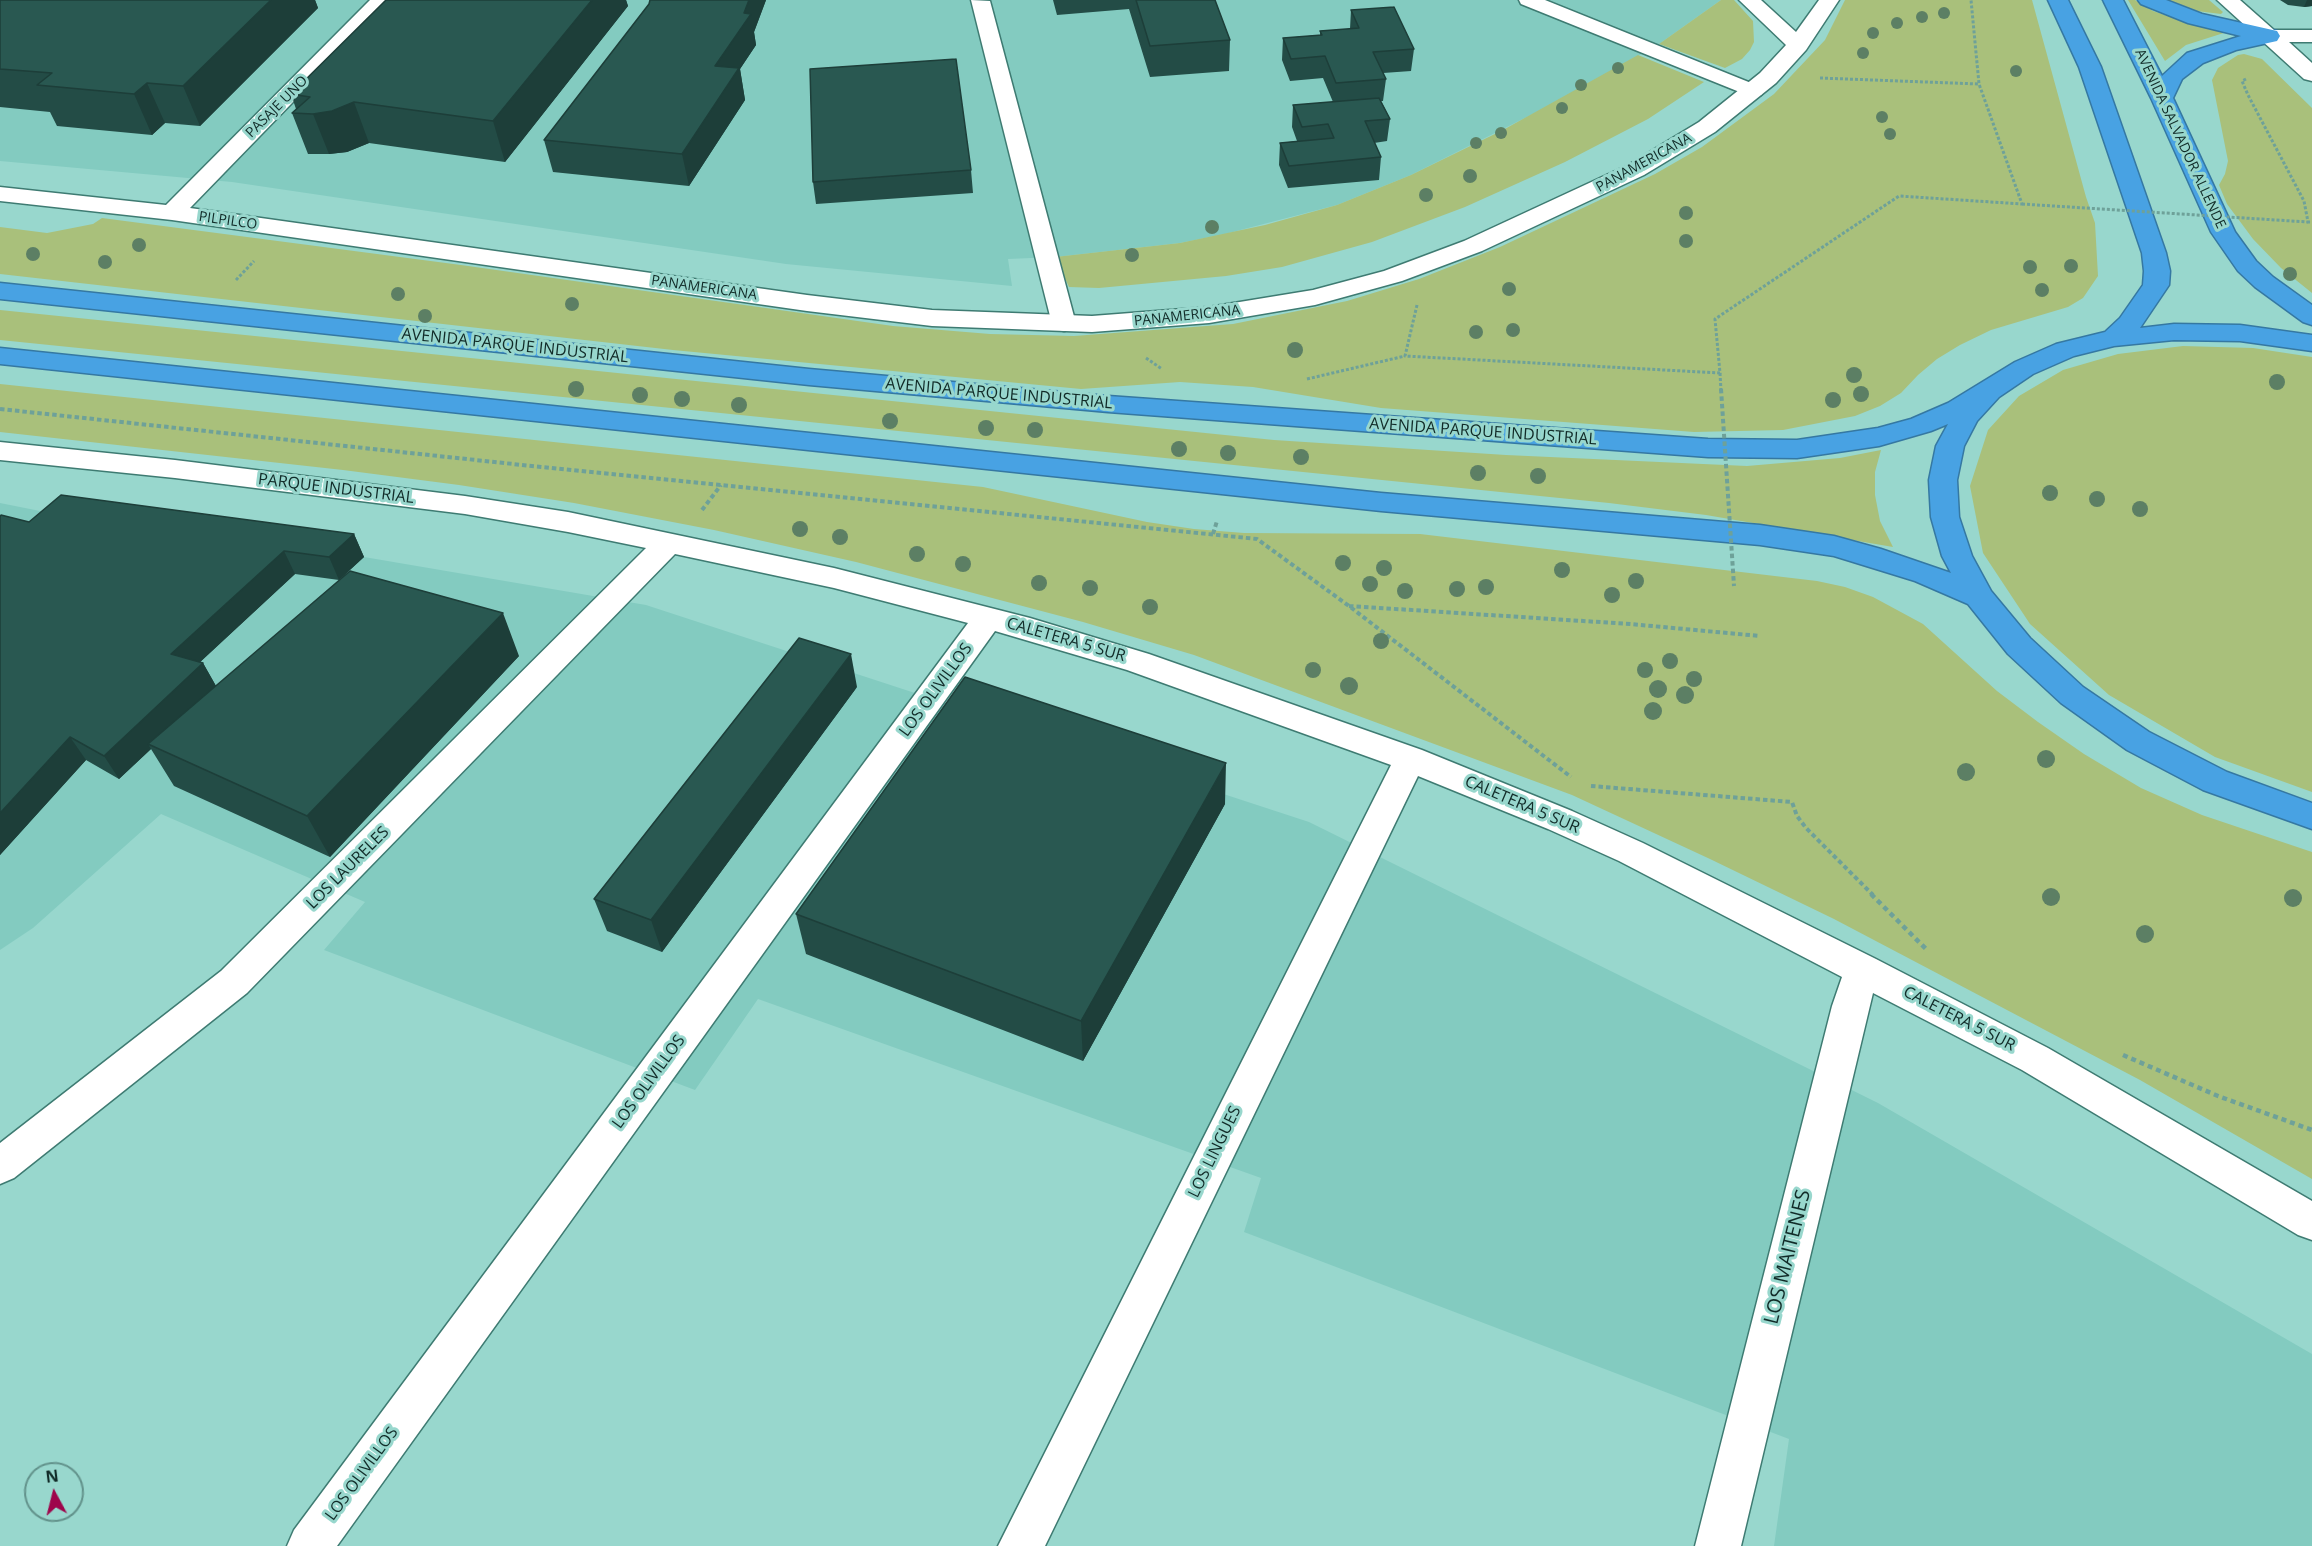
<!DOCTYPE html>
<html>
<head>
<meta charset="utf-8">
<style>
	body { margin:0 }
	#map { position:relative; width:2312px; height:1546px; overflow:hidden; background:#98d7cd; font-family:"Open Sans",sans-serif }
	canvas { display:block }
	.north { position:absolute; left:24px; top:1462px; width:60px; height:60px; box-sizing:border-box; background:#98d7cd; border:2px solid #62928b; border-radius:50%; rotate:353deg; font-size:16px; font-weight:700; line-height:24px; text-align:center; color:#112b28 }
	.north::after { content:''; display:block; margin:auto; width:21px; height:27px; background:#9e044b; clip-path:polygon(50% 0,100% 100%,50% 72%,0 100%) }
</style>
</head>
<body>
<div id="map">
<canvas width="2312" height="1546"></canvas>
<div class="north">N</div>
</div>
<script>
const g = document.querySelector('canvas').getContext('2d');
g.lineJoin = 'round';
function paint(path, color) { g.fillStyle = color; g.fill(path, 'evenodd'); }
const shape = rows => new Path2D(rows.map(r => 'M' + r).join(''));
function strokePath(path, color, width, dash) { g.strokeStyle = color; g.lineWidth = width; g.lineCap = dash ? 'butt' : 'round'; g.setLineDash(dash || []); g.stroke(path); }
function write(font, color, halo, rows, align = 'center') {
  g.font = font + ' "Open Sans",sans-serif'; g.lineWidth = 6; g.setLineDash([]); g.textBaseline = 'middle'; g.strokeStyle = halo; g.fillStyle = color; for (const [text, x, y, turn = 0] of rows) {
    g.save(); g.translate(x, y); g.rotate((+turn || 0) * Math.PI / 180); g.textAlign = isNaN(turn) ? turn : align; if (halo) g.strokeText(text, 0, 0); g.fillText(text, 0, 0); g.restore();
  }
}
const built = shape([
	[0,0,1721,0,1659,44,1621,66,1561,100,1411,175,1337,205,1225,234,1180,243,1055,257,1008,259,1012,286,786,264,232,182,0,161],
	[0,503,75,518,364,557,646,605,1309,822,1878,1103,2312,1354,2312,1546,1774,1546,1789,1439,1244,1232,1261,1178,758,999,695,1090,324,950,365,902,161,814,33,928,0,950]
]);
const green = shape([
	[1721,0,1734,0,1753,21,1754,42,1750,50,1742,59,1725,68,1659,44],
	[1845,0,2032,0,2086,197,2095,223,2098,276,2083,298,2068,307,1991,330,1960,345,1937,359,1918,375,1901,393,1880,406,1855,416,1783,430,1694,432,1381,408,1253,387,1180,382,1081,389,673,350,0,274,0,227,47,233,93,224,102,218,461,265,893,326,990,334,1074,336,1233,324,1347,301,1419,279,1500,247,1655,174,1702,147,1774,94,1825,40],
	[2128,0,2135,0,2153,11,2192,24,2230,31,2186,45,2165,61],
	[2168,0,2209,0,2223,12,2221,14,2197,11],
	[2244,54,2262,59,2312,108,2312,293,2281,268,2253,239,2227,204,2219,185,2225,174,2228,161,2212,80,2218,68,2238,55],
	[1638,55,1704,82,1648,119,1565,162,1465,207,1372,242,1282,267,1226,276,1099,288,1069,287,1055,257,1180,243,1265,225,1337,205,1411,175,1503,130],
	[0,310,1274,440,1506,455,1747,466,1840,458,1881,450,1875,472,1875,495,1880,521,1893,547,1706,515,1609,503,0,340],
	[2183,346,2253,348,2312,357,2312,792,2215,757,2109,695,2030,624,1983,553,1970,486,1988,430,2019,396,2063,370,2118,354],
	[0,384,983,487,1147,522,1194,529,1244,533,1420,534,1817,581,1845,587,1873,597,1923,624,1997,691,2038,722,2084,754,2141,788,2202,815,2312,852,2312,1179,2140,1080,1834,919,1710,859,1572,795,1194,655,1083,622,856,562,714,530,574,503,459,485,343,470,0,432]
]);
const pathFar2 = shape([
	[1820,78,1979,84],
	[2246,79,2242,81,2248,95,2304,201,2308,222,2312,222],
	[236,280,254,261],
	[1417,305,1405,356,1720,373,1715,319,1899,196,2022,204,1979,84,1971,0],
	[1146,358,1162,369],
	[1307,379,1405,356]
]);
const pathFar1 = shape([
	[0,409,541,467,1257,539,1349,606,1571,777],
	[702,510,721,485],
	[1213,534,1217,521],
	[1349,606,1630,624,1760,636],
	[1591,786,1792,802,1797,816,1806,828,1873,895]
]);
const path = shape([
	[1871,894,1927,950],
	[2123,1055,2218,1096,2312,1130]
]);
const lane = shape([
	[971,0,990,1,1076,324,1072,329,1064,331,1056,329,1052,324,971,0],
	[1519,0,1545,0,1761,87,1764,91,1761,95,1747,95,1521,4,1519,0]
]);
const street = shape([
	[370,0,392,0,190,208,807,295,932,310,1092,316,1209,307,1313,290,1384,271,1464,241,1628,165,1699,122,1760,73,1786,45,1739,0,1761,0,1796,32,1819,0,1839,0,1806,50,1776,83,1715,132,1644,175,1482,251,1402,281,1315,305,1209,323,1092,332,932,326,807,311,172,220,0,201,0,187,166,205,370,0],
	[2217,0,2240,0,2274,30,2312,30,2312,42,2289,42,2312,63,2312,81,2304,79,2217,0],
	[0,442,175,460,465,496,568,512,834,568,1030,618,1149,654,1422,750,1572,811,1643,843,1876,959,2048,1048,2312,1201,2312,1240,2298,1235,2022,1070,1873,993,1741,1546,1695,1546,1832,1006,1842,977,1619,861,1548,829,1418,776,1045,1546,998,1546,1391,765,1127,670,995,631,337,1546,287,1546,294,1530,968,623,834,588,675,554,247,993,14,1178,0,1184,0,1143,221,971,646,548,568,532,465,514,175,478,0,460,0,442]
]);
const highway = shape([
	[2048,0,2068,0,2101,67,2166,253,2170,271,2169,285,2140,328,2174,324,2240,325,2312,335,2312,351,2240,341,2174,340,2114,346,2074,356,2033,374,1999,397,1977,421,1964,446,1957,480,1959,517,1972,556,1991,591,2030,638,2083,687,2149,732,2227,772,2312,803,2312,829,2203,790,2127,750,2061,703,2008,654,1968,604,1915,581,1834,556,1760,545,1381,511,0,364,0,348,1381,493,1760,525,1834,536,1881,549,1951,573,1942,556,1931,517,1929,480,1936,446,1948,424,1931,431,1879,446,1797,458,1708,457,1108,412,809,385,0,299,0,283,809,369,1108,396,1708,439,1797,440,1878,428,1911,419,1948,403,2015,362,2056,344,2105,332,2120,318,2143,285,2144,271,2142,253,2079,67,2048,0],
	[2103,0,2123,0,2162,76,2187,53,2241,36,2188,23,2141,4,2138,0,2166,0,2202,14,2277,31,2280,36,2277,41,2236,50,2203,63,2182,79,2173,98,2235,232,2256,261,2273,277,2312,305,2312,325,2303,322,2255,287,2238,271,2211,232,2151,98,2103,0]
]);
const pathBridgeFar1 = shape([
	[2022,204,2308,222],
	[1720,373,1721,391]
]);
const pathBridge = shape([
	[1721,389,1734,586]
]);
const trees = [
	[1944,13,6],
	[1922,17,6],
	[1897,23,6],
	[1873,33,6],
	[1863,53,6],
	[1618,68,6],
	[2016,71,6],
	[1581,85,6],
	[1562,108,6],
	[1882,117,6],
	[1501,133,6],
	[1890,134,6],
	[1476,143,6],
	[1470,176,7],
	[1426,195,7],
	[1686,213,7],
	[1212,227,7],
	[1686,241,7],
	[139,245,7],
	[33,254,7],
	[1132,255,7],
	[105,262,7],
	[2071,266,7],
	[2030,267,7],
	[2290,274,7],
	[1509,289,7],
	[2042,290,7],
	[398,294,7],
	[572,304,7],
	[425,316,7],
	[1513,330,7],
	[1476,332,7],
	[1295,350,8],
	[1854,375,8],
	[2277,382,8],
	[576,389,8],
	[1861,394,8],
	[640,395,8],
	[682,399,8],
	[1833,400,8],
	[739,405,8],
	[890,421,8],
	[986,428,8],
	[1035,430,8],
	[1179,449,8],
	[1228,453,8],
	[1301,457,8],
	[1478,473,8],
	[1538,476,8],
	[2050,493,8],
	[2097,499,8],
	[2140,509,8],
	[800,529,8],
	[840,537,8],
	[917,554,8],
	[1343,563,8],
	[963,564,8],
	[1384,568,8],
	[1562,570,8],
	[1636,581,8],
	[1039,583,8],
	[1370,584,8],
	[1486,587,8],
	[1090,588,8],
	[1457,589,8],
	[1405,591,8],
	[1612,595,8],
	[1150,607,8],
	[1381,641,8],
	[1670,661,8],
	[1313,670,8],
	[1645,670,8],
	[1694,679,8],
	[1349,686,9],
	[1658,689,9],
	[1685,695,9],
	[1653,711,9],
	[2046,759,9],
	[1966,772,9],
	[2051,897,9],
	[2293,898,9],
	[2145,934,9]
];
const wall = shape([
	[0,0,315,0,318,8,200,126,165,123,152,135,57,126,50,112,0,107],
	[386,0,626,0,628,6,505,162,369,143,347,152,329,154,308,154,292,113,296,109,291,94],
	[650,0,766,0,754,32,756,45,740,69,745,100,689,186,553,172,544,140,649,4],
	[1053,0,1215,0,1230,40,1229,71,1150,77,1129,9,1057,15],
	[2280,0,2312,0,2312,6,2304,7,2288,5],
	[1351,10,1414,49,1411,71,1383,73,1386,79,1383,101,1381,101,1390,119,1387,141,1374,143,1381,157,1379,180,1288,188,1279,165,1280,143,1297,141,1292,127,1293,105,1333,102,1323,78,1290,81,1282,60,1283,38,1320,35,1320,31,1350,29],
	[971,170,973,193,816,204,813,182],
	[0,517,29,522,354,534,364,557,339,580,295,574,200,662,203,663,216,686,519,656,330,857,174,786,151,749,119,779,86,760,0,855],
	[857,687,662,952,607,931,594,899],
	[1225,804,1083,1061,806,954,796,914]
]);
const shadedWall = shape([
	[271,0,315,0,318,8,200,126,183,86],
	[592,0,626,0,628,6,505,162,493,121],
	[749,0,766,0,754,32,756,45,740,69,745,100,689,186,682,154,715,66,744,13],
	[2307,0,2312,0,2312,6,2304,7],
	[147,83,165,123,152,135,134,94],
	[354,102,369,143,347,152,329,154,313,114],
	[354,534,364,557,339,580,329,557],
	[284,551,295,574,184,677,171,654],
	[503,613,519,656,330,857,307,816],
	[851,654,857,687,662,952,651,920],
	[203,663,216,686,148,744,151,749,119,779,104,756],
	[70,737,86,760,0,855,0,813],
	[1226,763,1225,804,1083,1061,1081,1021]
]);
const building = shape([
	[0,0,271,0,183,86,147,83,134,94,37,85,52,73,0,69,0,0],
	[386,0,592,0,493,121,354,102,332,111,313,114,292,113,310,97,291,94,386,0],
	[650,0,749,0,744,13,751,14,715,66,739,68,682,154,544,140,649,4,650,0],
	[1136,0,1215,0,1230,40,1150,46,1136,0],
	[1394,7,1414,49,1373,52,1386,79,1336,83,1325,56,1291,59,1283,38,1322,35,1320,31,1359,28,1351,10,1394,7],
	[956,59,971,170,813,182,810,69,956,59],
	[1379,98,1390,119,1365,121,1381,157,1289,166,1280,143,1334,138,1328,124,1302,127,1293,105,1379,98],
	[61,495,354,534,329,557,284,551,171,654,203,663,104,756,70,737,0,813,0,517,1,515,29,522,61,495],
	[350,571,503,613,307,816,148,744,350,571],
	[799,638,851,654,651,920,594,899,799,638],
	[965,677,1226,763,1081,1021,796,914,965,677]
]);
const farStreetnames = [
	["PASAJE UNO",277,107,-45],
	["AVENIDA SALVADOR ALLENDE",2180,139,65],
	["PANAMERICANA",1644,163,-29],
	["PILPILCO",228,221,8],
	["PANAMERICANA",704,288,8],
	["PANAMERICANA",1187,316,-6]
];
const streetNames = [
	["AVENIDA PARQUE INDUSTRIAL",515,346,6],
	["AVENIDA PARQUE INDUSTRIAL",999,394,5],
	["AVENIDA PARQUE INDUSTRIAL",1483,432,4],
	["PARQUE INDUSTRIAL",336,489,7],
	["CALETERA 5 SUR",1066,640,16],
	["LOS OLIVILLOS",936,690,-54],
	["CALETERA 5 SUR",1522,805,23],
	["LOS LAURELES",348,868,-45],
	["CALETERA 5 SUR",1959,1019,27],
	["LOS OLIVILLOS",649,1082,-54],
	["LOS LINGUES",1215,1152,-64],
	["LOS OLIVILLOS",362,1474,-54]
];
const nearStreetnames = [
	["LOS MAITENES",1788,1257,-76]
];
paint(built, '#83cbc0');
paint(green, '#a9c07b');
strokePath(lane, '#3e7b72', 3);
strokePath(street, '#3e7b72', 3);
strokePath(highway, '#3578a2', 3);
strokePath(pathFar2, '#6ea199', 3, [3, 2]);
strokePath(pathFar1, '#6ea199', 4, [4.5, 3]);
strokePath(path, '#6ea199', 4.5, [5, 4]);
paint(lane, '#fff');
paint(street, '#fff');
paint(highway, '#48a2e3');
strokePath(pathBridgeFar1, '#6ea199', 3, [3, 2]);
strokePath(pathBridge, '#6ea199', 4, [4.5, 3]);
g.fillStyle = '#5c7f64';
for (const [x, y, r] of trees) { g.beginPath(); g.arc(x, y, r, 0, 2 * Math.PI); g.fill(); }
paint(wall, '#234c46');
paint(shadedWall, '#1d3e39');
paint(building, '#295851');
strokePath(building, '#1d3e39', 1.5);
write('14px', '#112b28', '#98d7cd', farStreetnames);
write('16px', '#112b28', '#98d7cd', streetNames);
write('20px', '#112b28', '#98d7cd', nearStreetnames);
</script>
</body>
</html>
